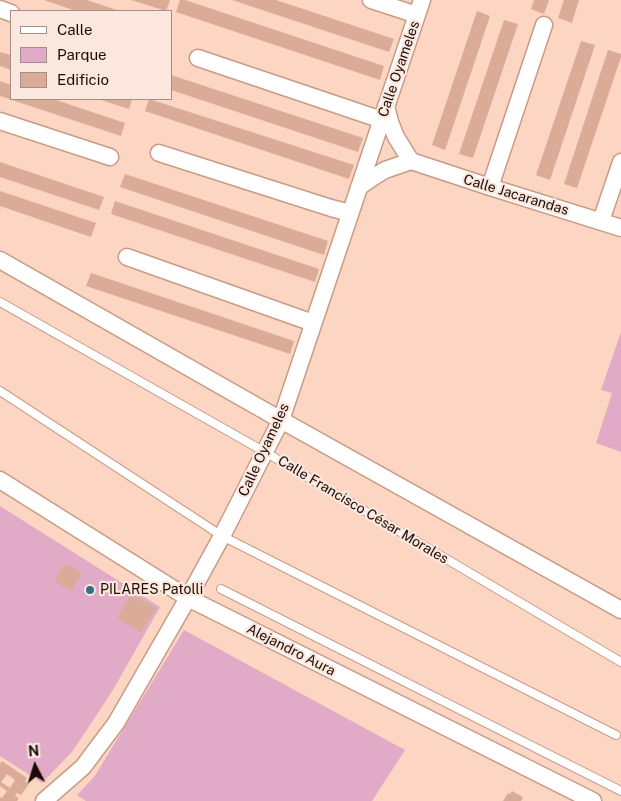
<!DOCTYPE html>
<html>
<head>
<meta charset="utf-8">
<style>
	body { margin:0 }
	#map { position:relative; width:621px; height:801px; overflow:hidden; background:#fcd5c3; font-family:"Public Sans",sans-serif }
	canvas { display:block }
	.legend { position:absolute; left:10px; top:10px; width:162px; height:90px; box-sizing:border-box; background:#fbe7de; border:1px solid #a28f87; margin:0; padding:6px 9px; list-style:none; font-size:15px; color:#1c0c05 }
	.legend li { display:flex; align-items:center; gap:10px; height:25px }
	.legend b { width:25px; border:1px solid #a28f87 }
	.north { position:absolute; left:10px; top:741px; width:50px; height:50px; -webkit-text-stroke:4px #fbe7de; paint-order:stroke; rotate:355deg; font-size:14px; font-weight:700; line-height:20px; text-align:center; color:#1c0c05 }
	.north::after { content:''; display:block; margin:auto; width:18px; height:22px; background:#1c0c05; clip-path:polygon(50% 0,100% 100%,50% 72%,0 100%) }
</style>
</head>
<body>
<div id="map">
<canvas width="621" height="801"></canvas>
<ul class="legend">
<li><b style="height:6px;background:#fff"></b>Calle</li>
<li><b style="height:14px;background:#e1abc8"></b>Parque</li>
<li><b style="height:14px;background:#daab96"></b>Edificio</li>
</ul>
<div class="north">N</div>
</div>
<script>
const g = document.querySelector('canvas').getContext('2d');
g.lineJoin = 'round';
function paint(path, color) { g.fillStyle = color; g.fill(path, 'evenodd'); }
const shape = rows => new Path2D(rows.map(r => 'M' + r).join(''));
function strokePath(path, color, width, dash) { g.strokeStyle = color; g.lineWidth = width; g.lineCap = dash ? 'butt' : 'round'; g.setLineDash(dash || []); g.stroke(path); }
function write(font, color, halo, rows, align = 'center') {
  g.font = font + ' "Public Sans",sans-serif'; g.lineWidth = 4.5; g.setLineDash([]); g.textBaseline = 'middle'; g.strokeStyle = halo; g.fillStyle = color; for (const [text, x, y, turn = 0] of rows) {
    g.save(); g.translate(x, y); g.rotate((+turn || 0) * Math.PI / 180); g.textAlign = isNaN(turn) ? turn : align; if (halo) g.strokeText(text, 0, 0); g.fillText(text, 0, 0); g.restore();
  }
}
const green = shape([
	[621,332,621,452,596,443,612,393,601,390],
	[0,506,160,607,113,690,88,728,72,752,42,783,0,756],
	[184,630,405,750,372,801,86,801,77,795,94,777]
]);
const building = shape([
	[44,0,87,0,120,11,76,11],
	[131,0,170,0,166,11],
	[180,0,185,0,384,66,380,80,176,12],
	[232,0,276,0,394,39,389,52],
	[534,0,549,0,544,14,531,9],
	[564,0,579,0,572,23,558,18],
	[477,11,490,16,445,150,432,145],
	[504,20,518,24,473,158,459,154],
	[581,41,595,45,550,180,536,175],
	[608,50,621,54,621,57,577,188,564,184],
	[0,52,11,55,11,70,0,66],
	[171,75,363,138,358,152,171,90],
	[0,81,11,85,11,99,53,99,125,123,121,136,0,96],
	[98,99,132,99,129,109],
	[149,99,354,165,349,179,145,111],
	[0,162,104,197,99,210,0,177],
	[125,174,328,241,324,255,120,187],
	[0,191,96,223,91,237,0,206],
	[115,201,319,269,315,282,111,214],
	[91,273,294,341,290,354,86,286],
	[67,565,82,573,71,591,56,582,56,578,63,566],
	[131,594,156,608,141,632,117,618],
	[2,761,27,778,25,781,29,784,21,795,17,793,15,796,19,798,17,801,0,801,0,797,2,798,7,791,0,786,0,764],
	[7,774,15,780,10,788,1,782],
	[512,791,523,797,521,801,503,801,508,793,510,794]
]);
const service = shape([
	[0,302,265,452,621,662],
	[0,391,222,536,616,735],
	[221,589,621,791]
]);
const minor = shape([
	[371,0,417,15],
	[0,9,11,13],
	[198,58,382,120],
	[386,106,390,122,396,137,411,161],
	[0,121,110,157],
	[159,153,331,208,350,213],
	[359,187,372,178,385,170,411,161,490,187,621,228],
	[490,187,544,25],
	[601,221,621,162],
	[127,257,313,323],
	[0,260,281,420,621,610],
	[0,480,188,598,593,801],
	[44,801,83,767,116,723,188,598,222,536,281,420,422,0]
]);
const markers = [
	[90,590,5,"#347087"]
];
const streetNames = [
	["Calle Oyameles",399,69,-71],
	["Calle Jacarandas",516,195,17],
	["Calle Oyameles",264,450,-65],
	["Calle Francisco César Morales",363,510,31],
	["Alejandro Aura",291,650,27]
];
const poiNames = [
	["PILARES Patolli",100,590]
];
paint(green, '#e1abc8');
paint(building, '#daab96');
strokePath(service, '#c99b86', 10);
strokePath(minor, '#c99b86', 19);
strokePath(service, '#fff', 8);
strokePath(minor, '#fff', 16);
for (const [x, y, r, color] of markers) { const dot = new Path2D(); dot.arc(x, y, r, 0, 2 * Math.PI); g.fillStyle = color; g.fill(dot); strokePath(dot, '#fbe7de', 2); }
write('14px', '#1c0c05', '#fbe7de', streetNames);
write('14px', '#1c0c05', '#fbe7de', poiNames, 'left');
</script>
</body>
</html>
